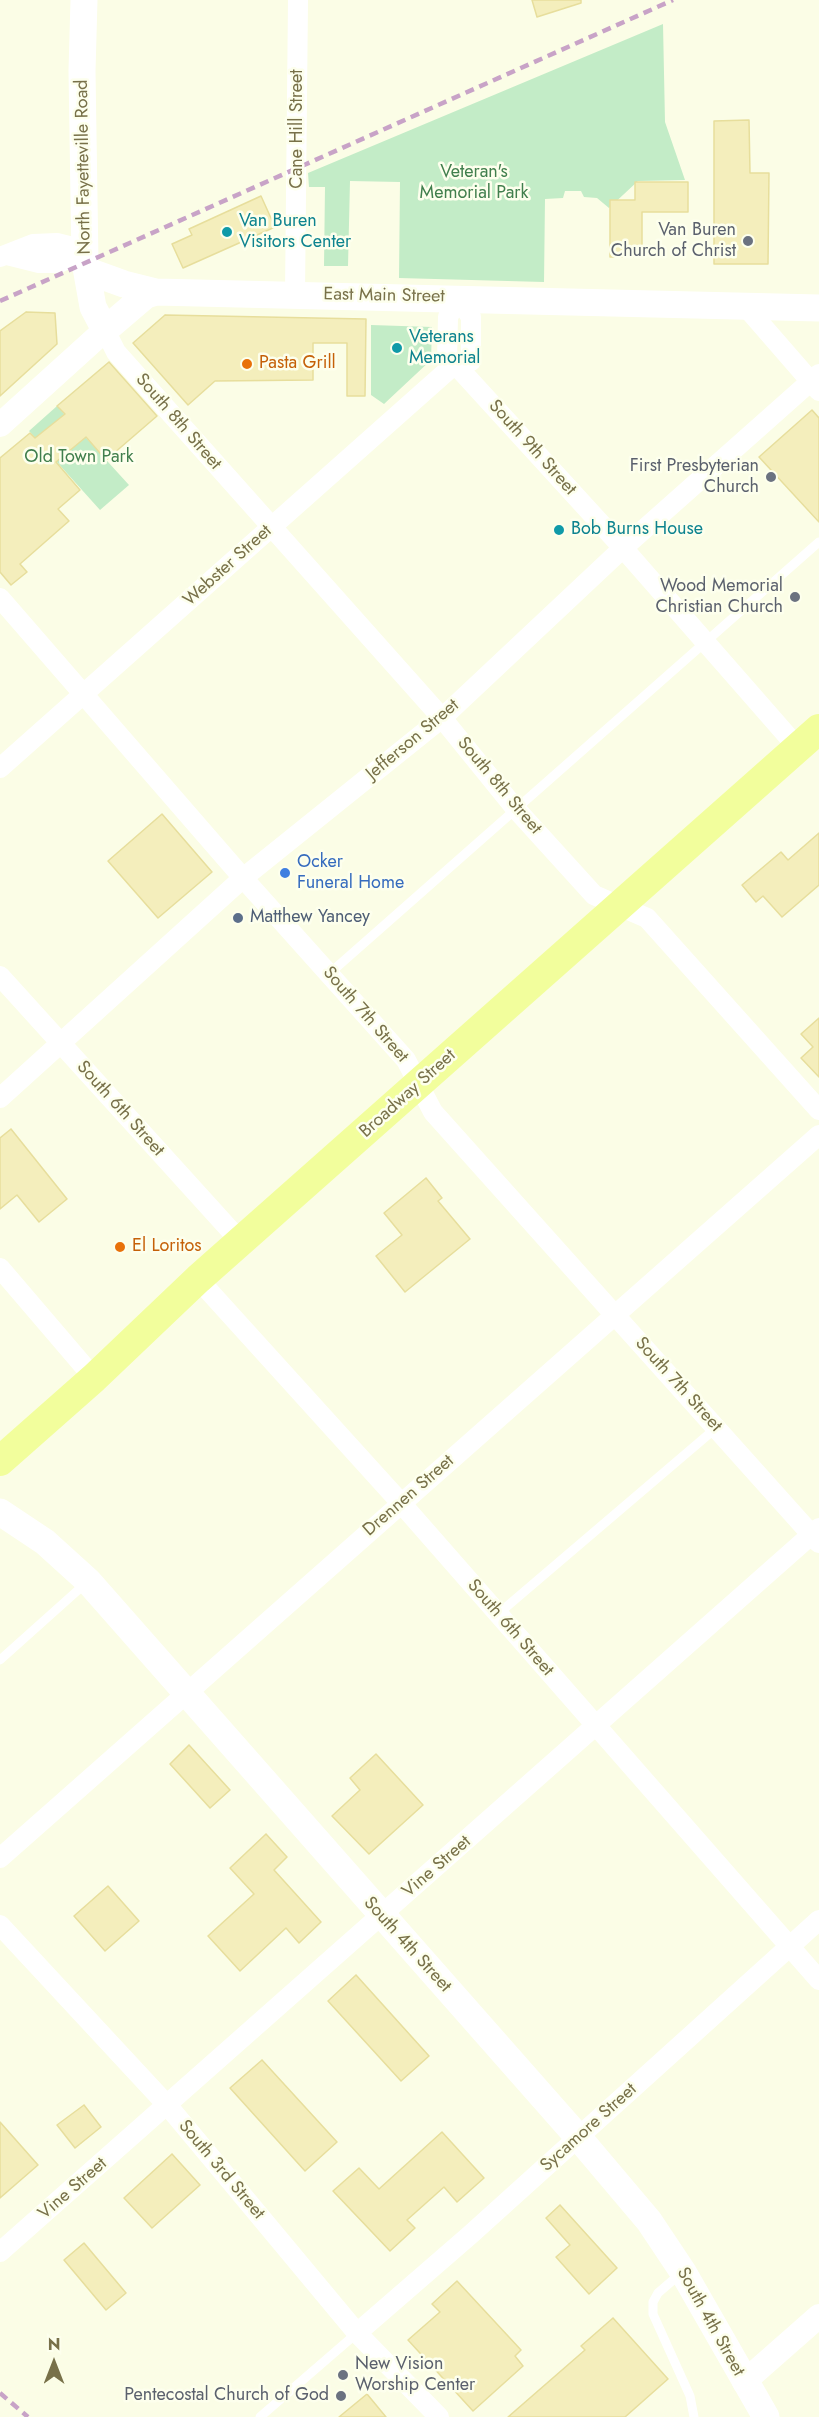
<!DOCTYPE html>
<html>
<head>
<meta charset="utf-8">
<style>
	body { margin:0 }
	#map { position:relative; width:819px; height:2417px; overflow:hidden; background:#fbfde6; font-family:Jost,sans-serif }
	canvas { display:block }
	.north { position:absolute; left:24px; top:2333px; width:60px; height:60px; -webkit-text-stroke:4px #fdffed; paint-order:stroke; rotate:0deg; font-size:16px; font-weight:700; line-height:24px; text-align:center; color:#787149 }
	.north::after { content:''; display:block; margin:auto; width:21px; height:27px; background:#787149; clip-path:polygon(50% 0,100% 100%,50% 72%,0 100%) }
</style>
</head>
<body>
<div id="map">
<canvas width="819" height="2417"></canvas>
<div class="north">N</div>
</div>
<script>
const g = document.querySelector('canvas').getContext('2d');
g.lineJoin = 'round';
function paint(path, color) { g.fillStyle = color; g.fill(path, 'evenodd'); }
const shape = rows => new Path2D(rows.map(r => 'M' + r).join(''));
function strokePath(path, color, width, dash) { g.strokeStyle = color; g.lineWidth = width; g.lineCap = dash ? 'butt' : 'round'; g.setLineDash(dash || []); g.stroke(path); }
function write(font, color, halo, rows, align = 'center') {
  g.font = font + ' Jost,sans-serif'; g.lineWidth = 5; g.setLineDash([]); g.textBaseline = 'middle'; g.strokeStyle = halo; g.fillStyle = color; for (const [text, x, y, turn = 0] of rows) {
    g.save(); g.translate(x, y); g.rotate((+turn || 0) * Math.PI / 180); g.textAlign = isNaN(turn) ? turn : align; if (halo) g.strokeText(text, 0, 0); g.fillText(text, 0, 0); g.restore();
  }
}
const green = shape([
	[663,24,665,122,685,180,638,181,609,208,597,198,584,197,581,191,565,191,563,198,545,199,544,282,399,278,400,182,350,181,348,266,324,266,325,187,309,187,308,173],
	[371,325,432,327,431,360,384,404,371,395],
	[57,406,129,485,100,510,29,431]
]);
const building = shape([
	[532,0,581,0,581,3,537,17,532,0],
	[749,120,750,173,769,173,768,264,714,264,714,121,749,120],
	[635,182,688,182,688,212,642,212,642,257,610,257,610,200,635,200,635,182],
	[261,196,275,227,183,268,172,244,192,235,189,229,261,196],
	[26,312,55,313,57,344,0,396,0,331,26,312],
	[165,315,366,319,365,396,347,396,347,343,313,343,313,380,215,381,188,405,133,343,165,315],
	[109,362,157,416,106,460,86,437,56,462,80,490,58,509,69,521,20,564,27,572,11,585,0,572,0,458,30,433,35,438,65,414,57,406,109,362],
	[812,410,819,418,819,522,759,457,812,410],
	[162,814,212,872,158,918,108,861,162,814],
	[819,833,819,885,782,917,763,896,756,902,742,885,781,852,788,860,819,833],
	[819,1018,819,1077,801,1058,813,1047,801,1034,819,1018],
	[11,1129,67,1199,39,1222,17,1195,0,1209,0,1138,11,1129],
	[426,1178,442,1198,438,1201,470,1239,405,1292,376,1256,402,1235,384,1213,426,1178],
	[189,1745,230,1790,210,1808,170,1764,189,1745],
	[376,1754,423,1805,369,1854,332,1816,360,1790,350,1778,376,1754],
	[266,1834,287,1857,274,1870,321,1922,299,1943,286,1928,240,1971,208,1936,254,1894,230,1868,266,1834],
	[108,1886,139,1921,105,1951,74,1916,108,1886],
	[356,1975,429,2056,401,2081,328,2001,356,1975],
	[262,2060,337,2142,305,2171,230,2088,262,2060],
	[84,2105,101,2127,75,2148,57,2125,84,2105],
	[0,2122,38,2165,0,2198,0,2122],
	[442,2132,484,2178,457,2202,444,2187,407,2220,415,2228,390,2251,333,2191,359,2168,379,2189,442,2132],
	[172,2154,200,2185,152,2228,124,2198,172,2154],
	[560,2205,617,2268,589,2294,556,2257,570,2245,546,2218,560,2205],
	[84,2243,126,2293,106,2310,64,2260,84,2243],
	[457,2281,521,2350,515,2356,523,2366,473,2411,408,2340,440,2312,432,2304,457,2281],
	[613,2318,668,2379,625,2417,508,2417,585,2350,581,2346,613,2318],
	[367,2394,386,2417,339,2417,367,2394]
]);
const service = shape([
	[330,973,819,542],
	[498,1614,716,1428],
	[0,1660,86,1583],
	[680,2274,658,2293,653,2302,653,2314,690,2396,694,2417],
	[260,2417,357,2333]
]);
const minor = shape([
	[7,255,39,263,59,263,85,250],
	[0,257,33,244,57,243,85,250],
	[295,294,298,0],
	[458,298,471,317,471,361,455,364,447,360,448,317,458,298],
	[746,307,819,391],
	[105,330,116,352,442,718,515,808,594,895,647,918,819,1110],
	[455,364,623,548,798,748],
	[0,598,243,878,406,1060,433,1112,819,1543],
	[0,768,455,364],
	[0,976,241,1242],
	[0,1098,243,878,442,718,623,548,819,374],
	[0,1268,94,1378],
	[198,1279,401,1503,819,1980],
	[0,1858,819,1135],
	[0,1925,168,2106,357,2333,439,2417],
	[0,2252,819,1528],
	[357,2333,470,2235,819,1920]
]);
const tertiary = shape([
	[0,425,105,330],
	[744,2382,819,2316]
]);
const secondary = shape([
	[84,0,82,71,85,262,93,307,105,330,146,295,156,292,819,308],
	[88,271,124,284,156,292],
	[0,1512,45,1542,88,1581,578,2137,649,2221,683,2272,766,2417]
]);
const primary = shape([
	[0,1461,94,1378,198,1279,819,729]
]);
const rail = shape([
	[0,301,673,0],
	[0,2393,28,2417]
]);
const markers = [
	[227,232,6,"#0f9aa8"],
	[748,241,6,"#6b7280"],
	[397,348,6,"#0f9aa8"],
	[247,364,6,"#e8710a"],
	[771,477,6,"#6b7280"],
	[559,530,6,"#0f9aa8"],
	[795,597,6,"#6b7280"],
	[285,873,6,"#3f7fe0"],
	[238,918,6,"#5c6f8a"],
	[120,1247,6,"#e8710a"],
	[343,2375,6,"#6b7280"],
	[341,2396,6,"#6b7280"]
];
const streetNames = [
	["Cane Hill Street",298,129,-90],
	["North Fayetteville Road",84,167,-91],
	["East Main Street",384,296,1],
	["South 8th Street",178,422,49],
	["South 9th Street",532,448,48],
	["Webster Street",228,566,-42],
	["Jefferson Street",413,740,-40],
	["South 8th Street",499,786,50],
	["South 7th Street",365,1015,49],
	["Broadway Street",408,1094,-42],
	["South 6th Street",120,1109,48],
	["South 7th Street",678,1385,48],
	["Drennen Street",409,1496,-41],
	["South 6th Street",510,1628,49],
	["Vine Street",437,1867,-41],
	["South 4th Street",407,1945,48],
	["Sycamore Street",589,2128,-42],
	["South 3rd Street",221,2170,50],
	["Vine Street",73,2189,-41],
	["South 4th Street",710,2322,61]
];
const parkNames = [
	["Veteran's",474,173],
	["Memorial Park",474,194],
	["Old Town Park",79,458]
];
const cultureNames = [
	["Van Buren",239,222],
	["Visitors Center",239,243],
	["Veterans",409,338],
	["Memorial",409,359],
	["Bob Burns House",571,530]
];
const worshipNames = [
	["Van Buren",736,231],
	["Church of Christ",736,252],
	["First Presbyterian",759,467],
	["Church",759,488],
	["Wood Memorial",783,587],
	["Christian Church",783,608],
	["New Vision",355,2365,"left"],
	["Worship Center",355,2386,"left"],
	["Pentecostal Church of God",329,2396]
];
const foodNames = [
	["Pasta Grill",259,364],
	["El Loritos",132,1247]
];
const shopNames = [
	["Ocker",297,863],
	["Funeral Home",297,884]
];
const serviceNames = [
	["Matthew Yancey",250,918]
];
paint(green, '#c3ecc7');
paint(building, '#f4eebc');
strokePath(building, '#e7de9c', 1.5);
strokePath(service, '#fff', 9);
strokePath(minor, '#fff', 20);
strokePath(tertiary, '#fff', 24);
strokePath(secondary, '#fff', 27);
strokePath(primary, '#f2fe9c', 30);
strokePath(rail, '#c8a3c7', 4.5, [9, 6]);
for (const [x, y, r, color] of markers) { const dot = new Path2D(); dot.arc(x, y, r, 0, 2 * Math.PI); g.fillStyle = color; g.fill(dot); strokePath(dot, '#fdffed', 2); }
write('18px', '#787149', '#fdffed', streetNames);
write('18px', '#417f4d', '#fdffed', parkNames);
write('18px', '#0d838f', '#fdffed', cultureNames, 'left');
write('18px', '#5b616d', '#fdffed', worshipNames, 'right');
write('18px', '#c56008', '#fdffed', foodNames, 'left');
write('18px', '#366cbe', '#fdffed', shopNames, 'left');
write('18px', '#4e5e75', '#fdffed', serviceNames, 'left');
</script>
</body>
</html>
